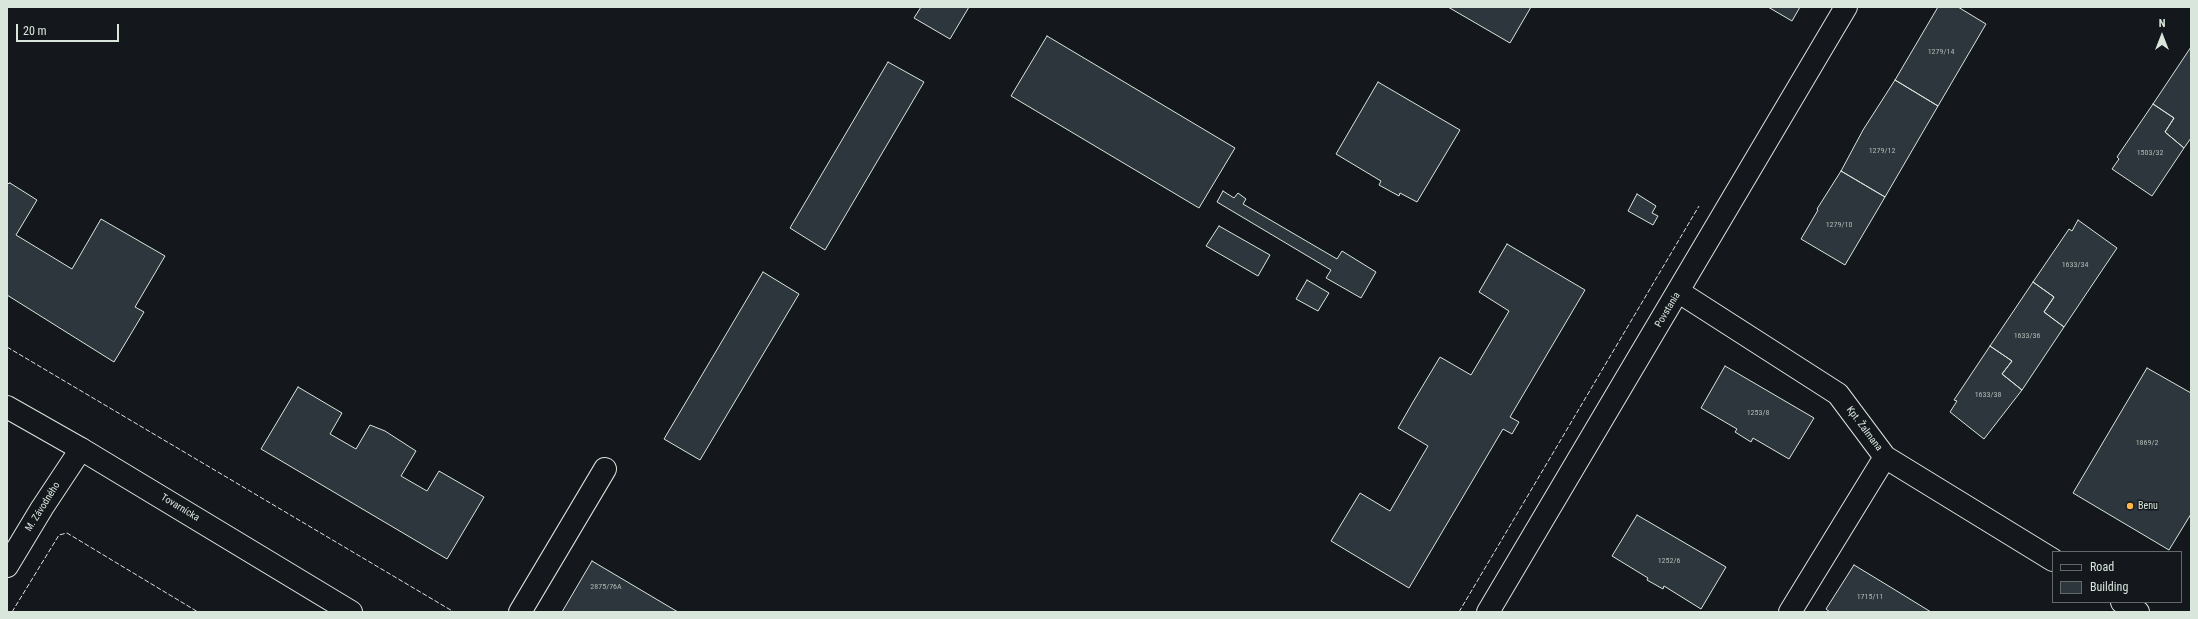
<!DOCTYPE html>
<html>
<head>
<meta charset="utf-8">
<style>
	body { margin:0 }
	#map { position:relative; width:2198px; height:619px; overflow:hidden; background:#14181c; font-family:"Roboto Condensed",sans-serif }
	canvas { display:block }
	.frame { position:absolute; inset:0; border:8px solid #d8e6dc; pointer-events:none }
	.legend { position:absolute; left:2052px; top:551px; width:130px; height:52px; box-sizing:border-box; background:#14181c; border:1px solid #626a69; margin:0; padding:5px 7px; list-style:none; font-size:12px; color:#d8e6dc }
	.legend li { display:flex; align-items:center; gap:8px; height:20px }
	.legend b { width:20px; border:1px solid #626a69 }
	.north { position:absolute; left:2142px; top:16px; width:40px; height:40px; -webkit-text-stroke:3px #14181c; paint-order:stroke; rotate:0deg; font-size:11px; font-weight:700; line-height:16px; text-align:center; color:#d8e6dc }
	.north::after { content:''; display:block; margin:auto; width:14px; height:18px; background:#d8e6dc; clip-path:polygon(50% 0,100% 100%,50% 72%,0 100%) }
	.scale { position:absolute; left:16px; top:24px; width:103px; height:18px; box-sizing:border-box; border:2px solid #d8e6dc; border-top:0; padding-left:5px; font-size:12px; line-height:14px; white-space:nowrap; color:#d8e6dc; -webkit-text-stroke:3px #14181c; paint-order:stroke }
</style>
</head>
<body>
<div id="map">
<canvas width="2198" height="619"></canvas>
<div class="frame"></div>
<ul class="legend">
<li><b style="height:5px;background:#14181c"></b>Road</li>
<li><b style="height:11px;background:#2c363c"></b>Building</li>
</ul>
<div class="north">N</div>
<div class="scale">20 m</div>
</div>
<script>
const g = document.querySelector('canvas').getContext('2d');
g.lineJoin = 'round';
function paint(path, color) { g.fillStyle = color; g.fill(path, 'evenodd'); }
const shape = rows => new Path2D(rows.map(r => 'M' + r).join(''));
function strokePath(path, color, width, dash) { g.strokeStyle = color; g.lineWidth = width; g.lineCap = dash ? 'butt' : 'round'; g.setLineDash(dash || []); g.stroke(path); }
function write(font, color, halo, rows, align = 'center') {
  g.font = font + ' "Roboto Condensed",sans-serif'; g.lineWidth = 3; g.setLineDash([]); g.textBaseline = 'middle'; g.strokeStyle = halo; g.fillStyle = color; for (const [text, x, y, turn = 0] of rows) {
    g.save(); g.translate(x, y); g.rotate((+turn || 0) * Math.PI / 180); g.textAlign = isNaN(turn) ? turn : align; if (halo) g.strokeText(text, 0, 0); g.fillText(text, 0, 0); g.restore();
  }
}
const building = shape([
	[921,7,969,7,950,39,914,18,921,7],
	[1448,7,1531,7,1510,43,1448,7],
	[1768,7,1800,7,1792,21,1768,7],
	[1938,7,1958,7,1986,24,1938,106,1895,80,1938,7],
	[1047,36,1235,148,1199,208,1011,96,1047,36],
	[2191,47,2191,138,2184,148,2165,132,2174,118,2153,104,2191,47],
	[888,62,924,82,825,250,790,228,888,62],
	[1895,80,1938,106,1885,197,1841,171,1863,130,1895,80],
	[1378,82,1460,130,1417,202,1400,193,1399,196,1379,185,1381,181,1336,154,1378,82],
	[2153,104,2174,118,2165,132,2184,148,2152,196,2112,169,2119,159,2117,157,2153,104],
	[1841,171,1885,197,1845,265,1801,239,1818,210,1817,209,1841,171],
	[10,183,37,200,16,235,72,269,101,219,165,256,135,307,144,312,114,362,7,295,7,184,10,183],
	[1223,191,1234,198,1238,193,1246,199,1243,204,1337,259,1342,251,1376,272,1361,298,1326,278,1331,270,1217,202,1223,191],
	[1637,194,1656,206,1652,213,1658,216,1653,225,1628,211,1637,194],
	[2078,220,2117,248,2064,327,2044,312,2054,297,2033,282,2069,229,2072,231,2078,220],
	[1219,226,1270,255,1258,276,1206,246,1219,226],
	[1507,244,1585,290,1510,417,1519,422,1512,434,1503,429,1409,588,1331,541,1360,493,1390,511,1428,446,1398,428,1413,402,1440,357,1471,375,1509,311,1479,292,1507,244],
	[763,272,799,294,700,460,664,439,763,272],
	[1307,280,1329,293,1318,311,1296,299,1307,280],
	[2033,282,2054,297,2044,312,2064,327,2022,390,2002,374,2012,361,1990,346,2033,282],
	[1990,346,2012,361,2002,374,2022,390,1984,439,1950,412,1957,401,1954,400,1990,346],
	[1725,366,1814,418,1789,459,1753,438,1751,442,1735,432,1737,429,1701,408,1725,366],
	[2147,368,2191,393,2191,514,2169,550,2073,493,2147,368],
	[298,387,342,413,330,434,356,449,370,425,385,431,416,451,401,476,427,491,439,471,484,497,447,559,261,449,298,387],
	[1637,515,1726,567,1701,609,1664,586,1663,589,1647,580,1648,578,1612,556,1637,515],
	[592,561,678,612,562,612,592,561],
	[1854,565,1887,585,1931,612,1830,612,1826,609,1854,565]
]);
const minor = shape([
	[1679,292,1838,394,1885,457,2053,560],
	[7,566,42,508,81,449],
	[2122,602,2138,612],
	[520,612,605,469],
	[1488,612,1846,7],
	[1790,612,1885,457]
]);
const major = shape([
	[7,407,81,449,351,612]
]);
const fence = shape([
	[7,347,454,612],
	[7,496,7,499],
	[12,612,59,535,67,533,198,612],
	[1459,612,1699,206]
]);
const markers = [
	[2130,506,4,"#ffb74d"]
];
const numberNames = [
	["1279/14",1941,52],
	["1279/12",1882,151],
	["1503/32",2150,153],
	["1279/10",1839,225],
	["1633/34",2075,265],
	["1633/36",2027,336],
	["1633/38",1988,395],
	["1253/8",1758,413],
	["1869/2",2147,443],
	["1252/6",1669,561],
	["2875/76A",606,587],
	["1715/11",1870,597]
];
const streetNames = [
	["Povstania",1668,310,-59],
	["Kpt. Žalmana",1864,429,53],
	["M. Závodného",43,507,-58],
	["Tovarnícka",180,508,31]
];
const poiNames = [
	["Benu",2138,506]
];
paint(building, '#2c363c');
strokePath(building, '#d8e6dc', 1);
strokePath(minor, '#d8e6dc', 24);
strokePath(major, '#d8e6dc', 24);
strokePath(minor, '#14181c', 22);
strokePath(major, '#14181c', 22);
strokePath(fence, '#d8e6dc', 1, [5, 2]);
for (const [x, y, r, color] of markers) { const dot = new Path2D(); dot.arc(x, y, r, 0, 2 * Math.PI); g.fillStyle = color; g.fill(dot); strokePath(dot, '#14181c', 1.5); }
write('8px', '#adbab4', null, numberNames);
write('10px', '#d8e6dc', '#14181c', streetNames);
write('10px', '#d8e6dc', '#14181c', poiNames, 'left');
</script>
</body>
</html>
